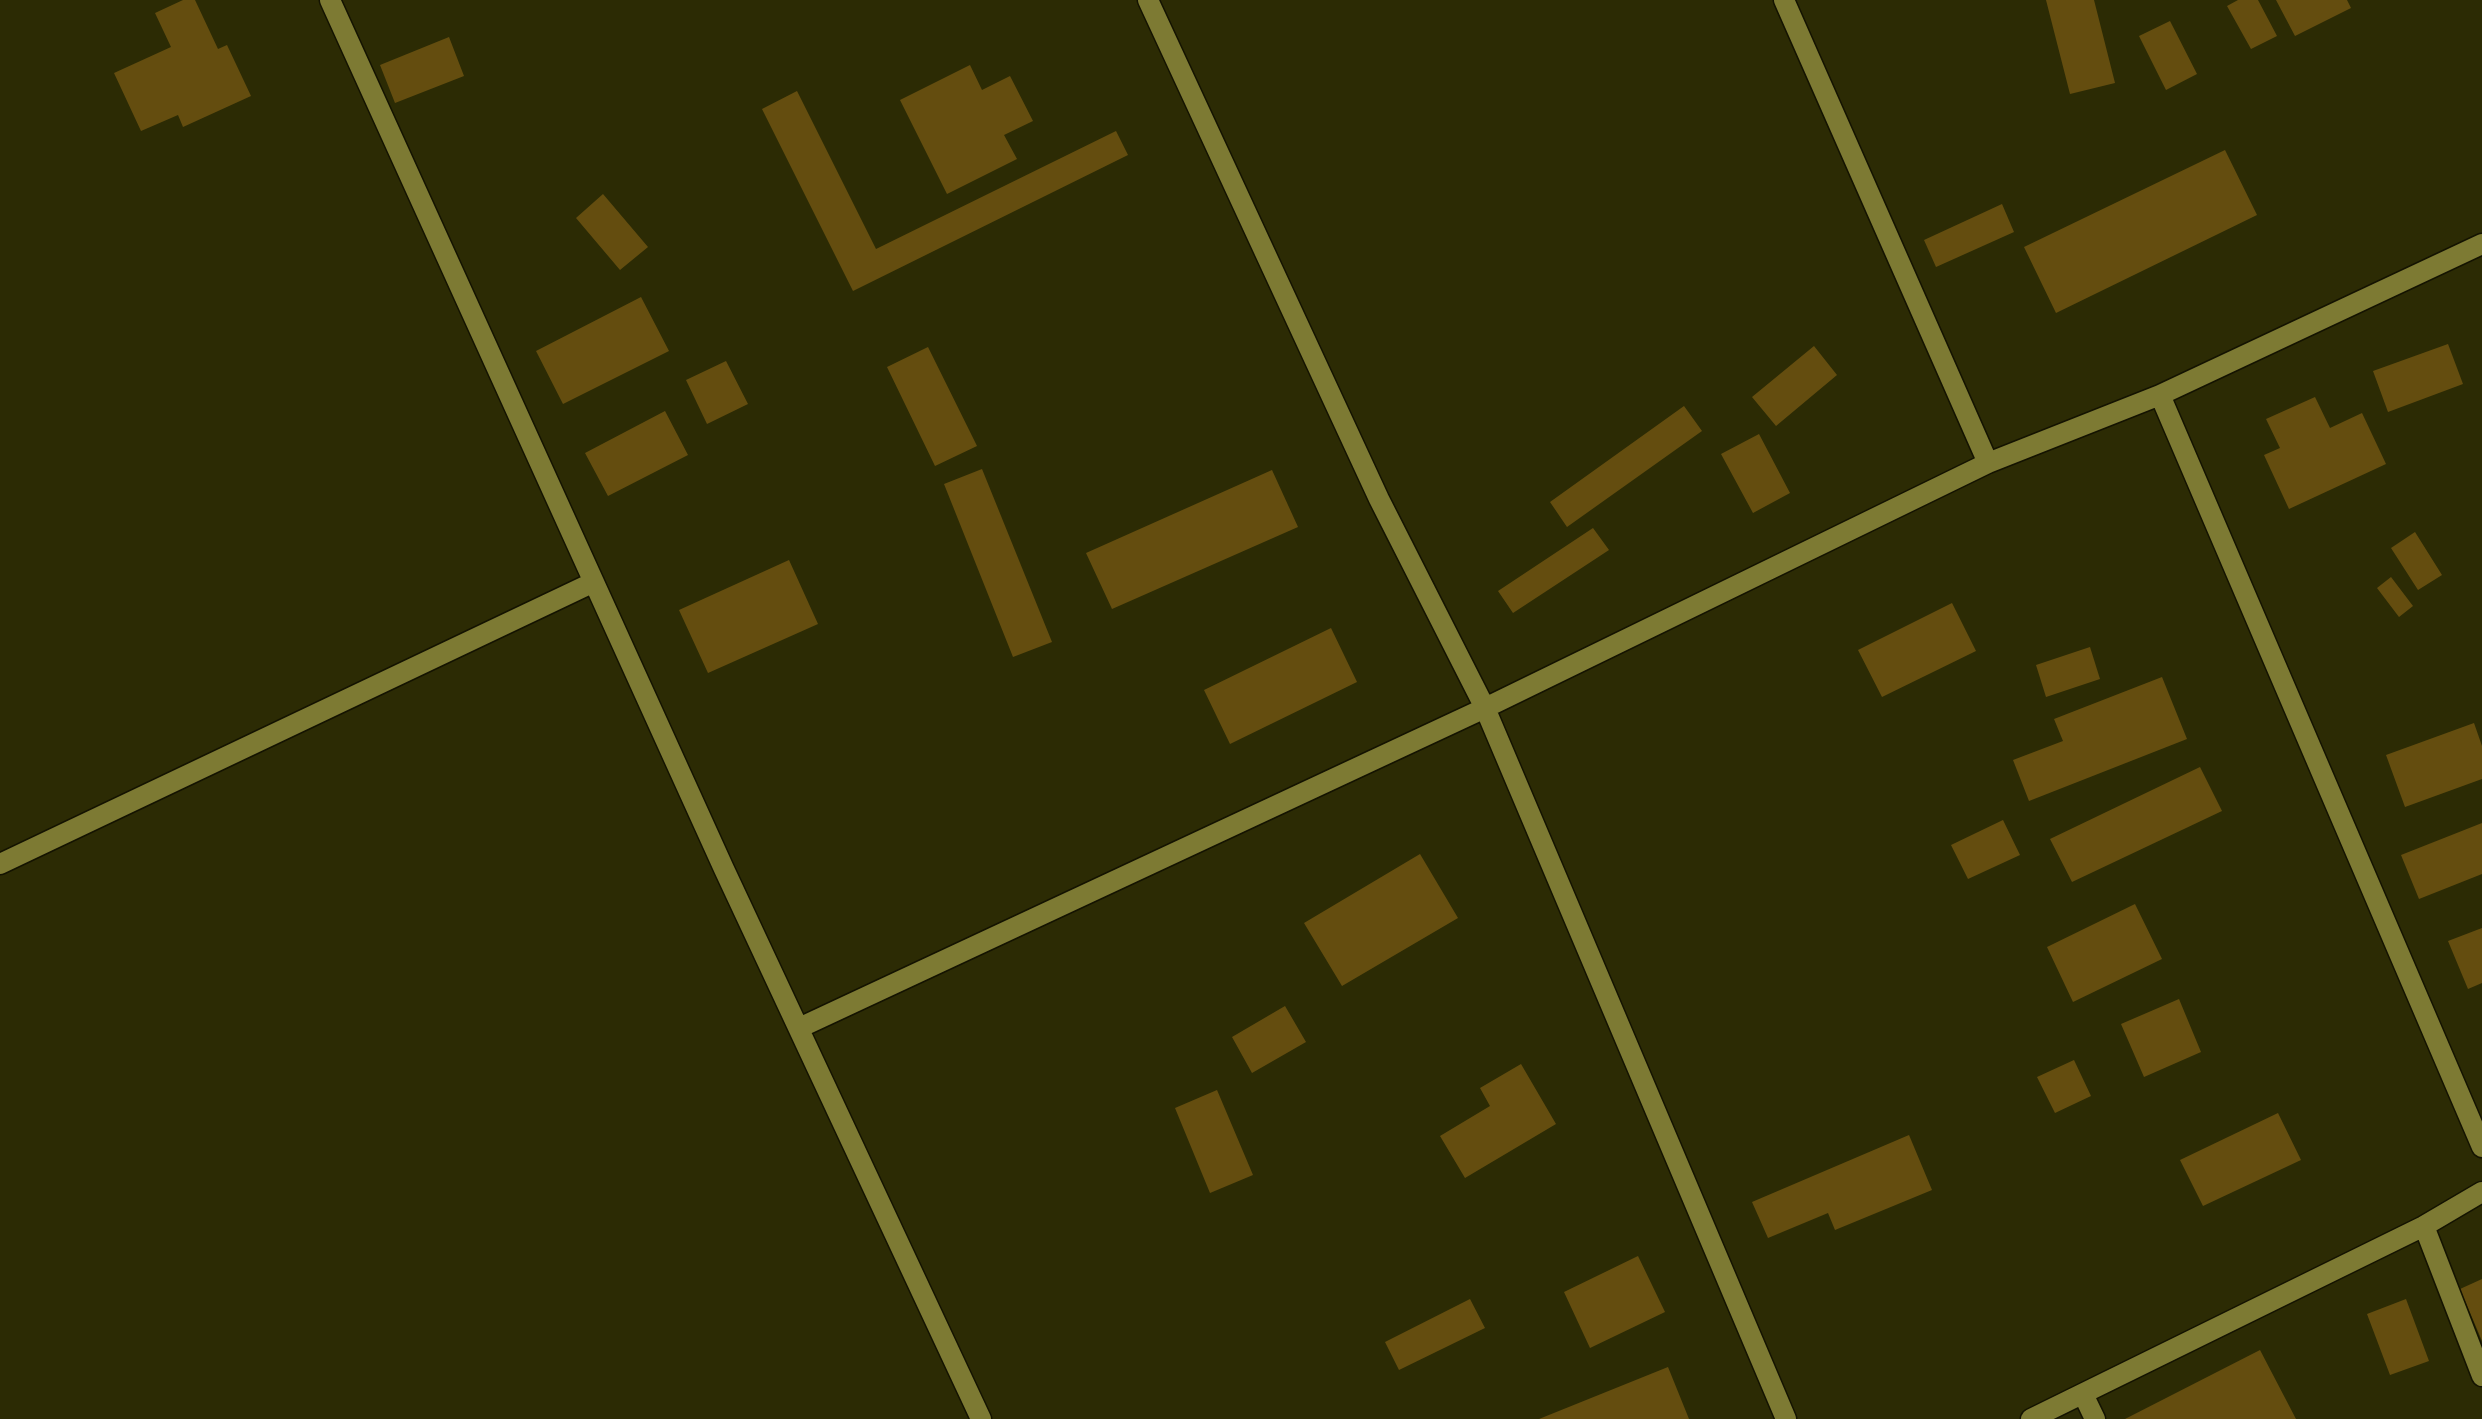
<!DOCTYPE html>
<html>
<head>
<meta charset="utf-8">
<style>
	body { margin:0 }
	canvas { display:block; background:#2c2b04 }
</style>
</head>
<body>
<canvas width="2482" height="1419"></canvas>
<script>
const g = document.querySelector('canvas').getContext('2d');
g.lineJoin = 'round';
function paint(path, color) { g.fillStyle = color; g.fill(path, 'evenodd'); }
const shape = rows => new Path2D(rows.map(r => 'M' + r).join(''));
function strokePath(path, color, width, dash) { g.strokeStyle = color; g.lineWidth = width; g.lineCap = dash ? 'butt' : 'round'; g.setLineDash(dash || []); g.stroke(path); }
const building = shape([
	[183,0,195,0,218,49,227,45,251,96,183,127,178,115,141,131,114,73,171,47,155,13],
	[2046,0,2094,0,2115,83,2070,94],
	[2238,0,2258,0,2277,36,2251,49,2227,6],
	[2276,0,2347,0,2351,8,2295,36],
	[2170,21,2197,74,2166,90,2139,36],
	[449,37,464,76,395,103,380,65],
	[970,65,982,90,1010,76,1033,121,1004,135,1017,159,947,194,900,100],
	[797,91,876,249,1116,131,1128,155,853,291,762,109],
	[2225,150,2257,215,2056,313,2024,247],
	[603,194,648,247,620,270,576,218],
	[2002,204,2014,232,1936,267,1924,240],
	[641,297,669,351,563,404,536,351],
	[2448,344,2463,384,2388,412,2373,371],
	[1814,346,1837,375,1776,426,1752,397],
	[928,347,977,446,935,466,887,367],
	[726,361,748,404,707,424,686,380],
	[2315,397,2330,428,2362,413,2386,464,2289,509,2264,455,2280,448,2266,419],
	[1684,406,1702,431,1567,527,1550,502],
	[665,411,688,455,608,496,585,453],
	[1759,434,1790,493,1753,513,1721,454],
	[982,469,1052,642,1013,657,944,484],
	[1272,470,1298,527,1112,609,1086,553],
	[1593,528,1609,550,1513,613,1498,591],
	[2415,532,2442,575,2418,590,2391,548],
	[789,560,818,624,708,673,679,610],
	[2391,577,2413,606,2399,617,2377,588],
	[1952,603,1976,651,1882,697,1858,650],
	[1331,628,1357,682,1230,744,1204,690],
	[2090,647,2100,679,2046,697,2036,665],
	[2162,677,2187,739,2029,801,2013,760,2063,741,2054,719],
	[2474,723,2482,746,2482,779,2405,807,2386,755],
	[2200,767,2222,811,2072,882,2050,839],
	[2003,820,2020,855,1968,879,1951,845],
	[2482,823,2482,874,2419,899,2401,855],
	[1420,854,1458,918,1342,986,1304,923],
	[2135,904,2162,959,2073,1002,2047,947],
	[2482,928,2482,983,2468,989,2448,941],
	[2179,999,2201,1052,2144,1077,2121,1024],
	[1285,1006,1306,1042,1252,1073,1232,1037],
	[2074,1060,2091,1096,2055,1113,2037,1077],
	[1521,1064,1556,1124,1465,1178,1440,1136,1490,1106,1480,1088],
	[1217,1090,1253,1175,1210,1193,1175,1108],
	[2278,1113,2301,1160,2203,1206,2180,1160],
	[1909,1135,1932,1190,1835,1230,1828,1213,1768,1238,1752,1202],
	[1638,1256,1665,1312,1590,1348,1564,1292],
	[2482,1279,2482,1341,2460,1289],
	[1470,1299,1485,1328,1399,1370,1385,1342],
	[2406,1299,2429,1361,2390,1375,2367,1314],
	[2260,1350,2296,1419,2125,1419],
	[1668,1367,1689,1419,1539,1419]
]);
const minor = shape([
	[330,0,724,869,981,1419],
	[1148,0,1379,499,1485,708,1786,1419],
	[1784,0,1988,463],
	[2160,395,2482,1147],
	[0,864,594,582],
	[799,1028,1485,708,1988,463,2160,395,2482,244],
	[2424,1226,2482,1376],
	[2083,1394,2095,1419],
	[2031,1419,2424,1226,2482,1192]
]);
paint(building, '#644d0f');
strokePath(minor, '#141301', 23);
strokePath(minor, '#7d7a33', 20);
</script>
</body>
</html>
